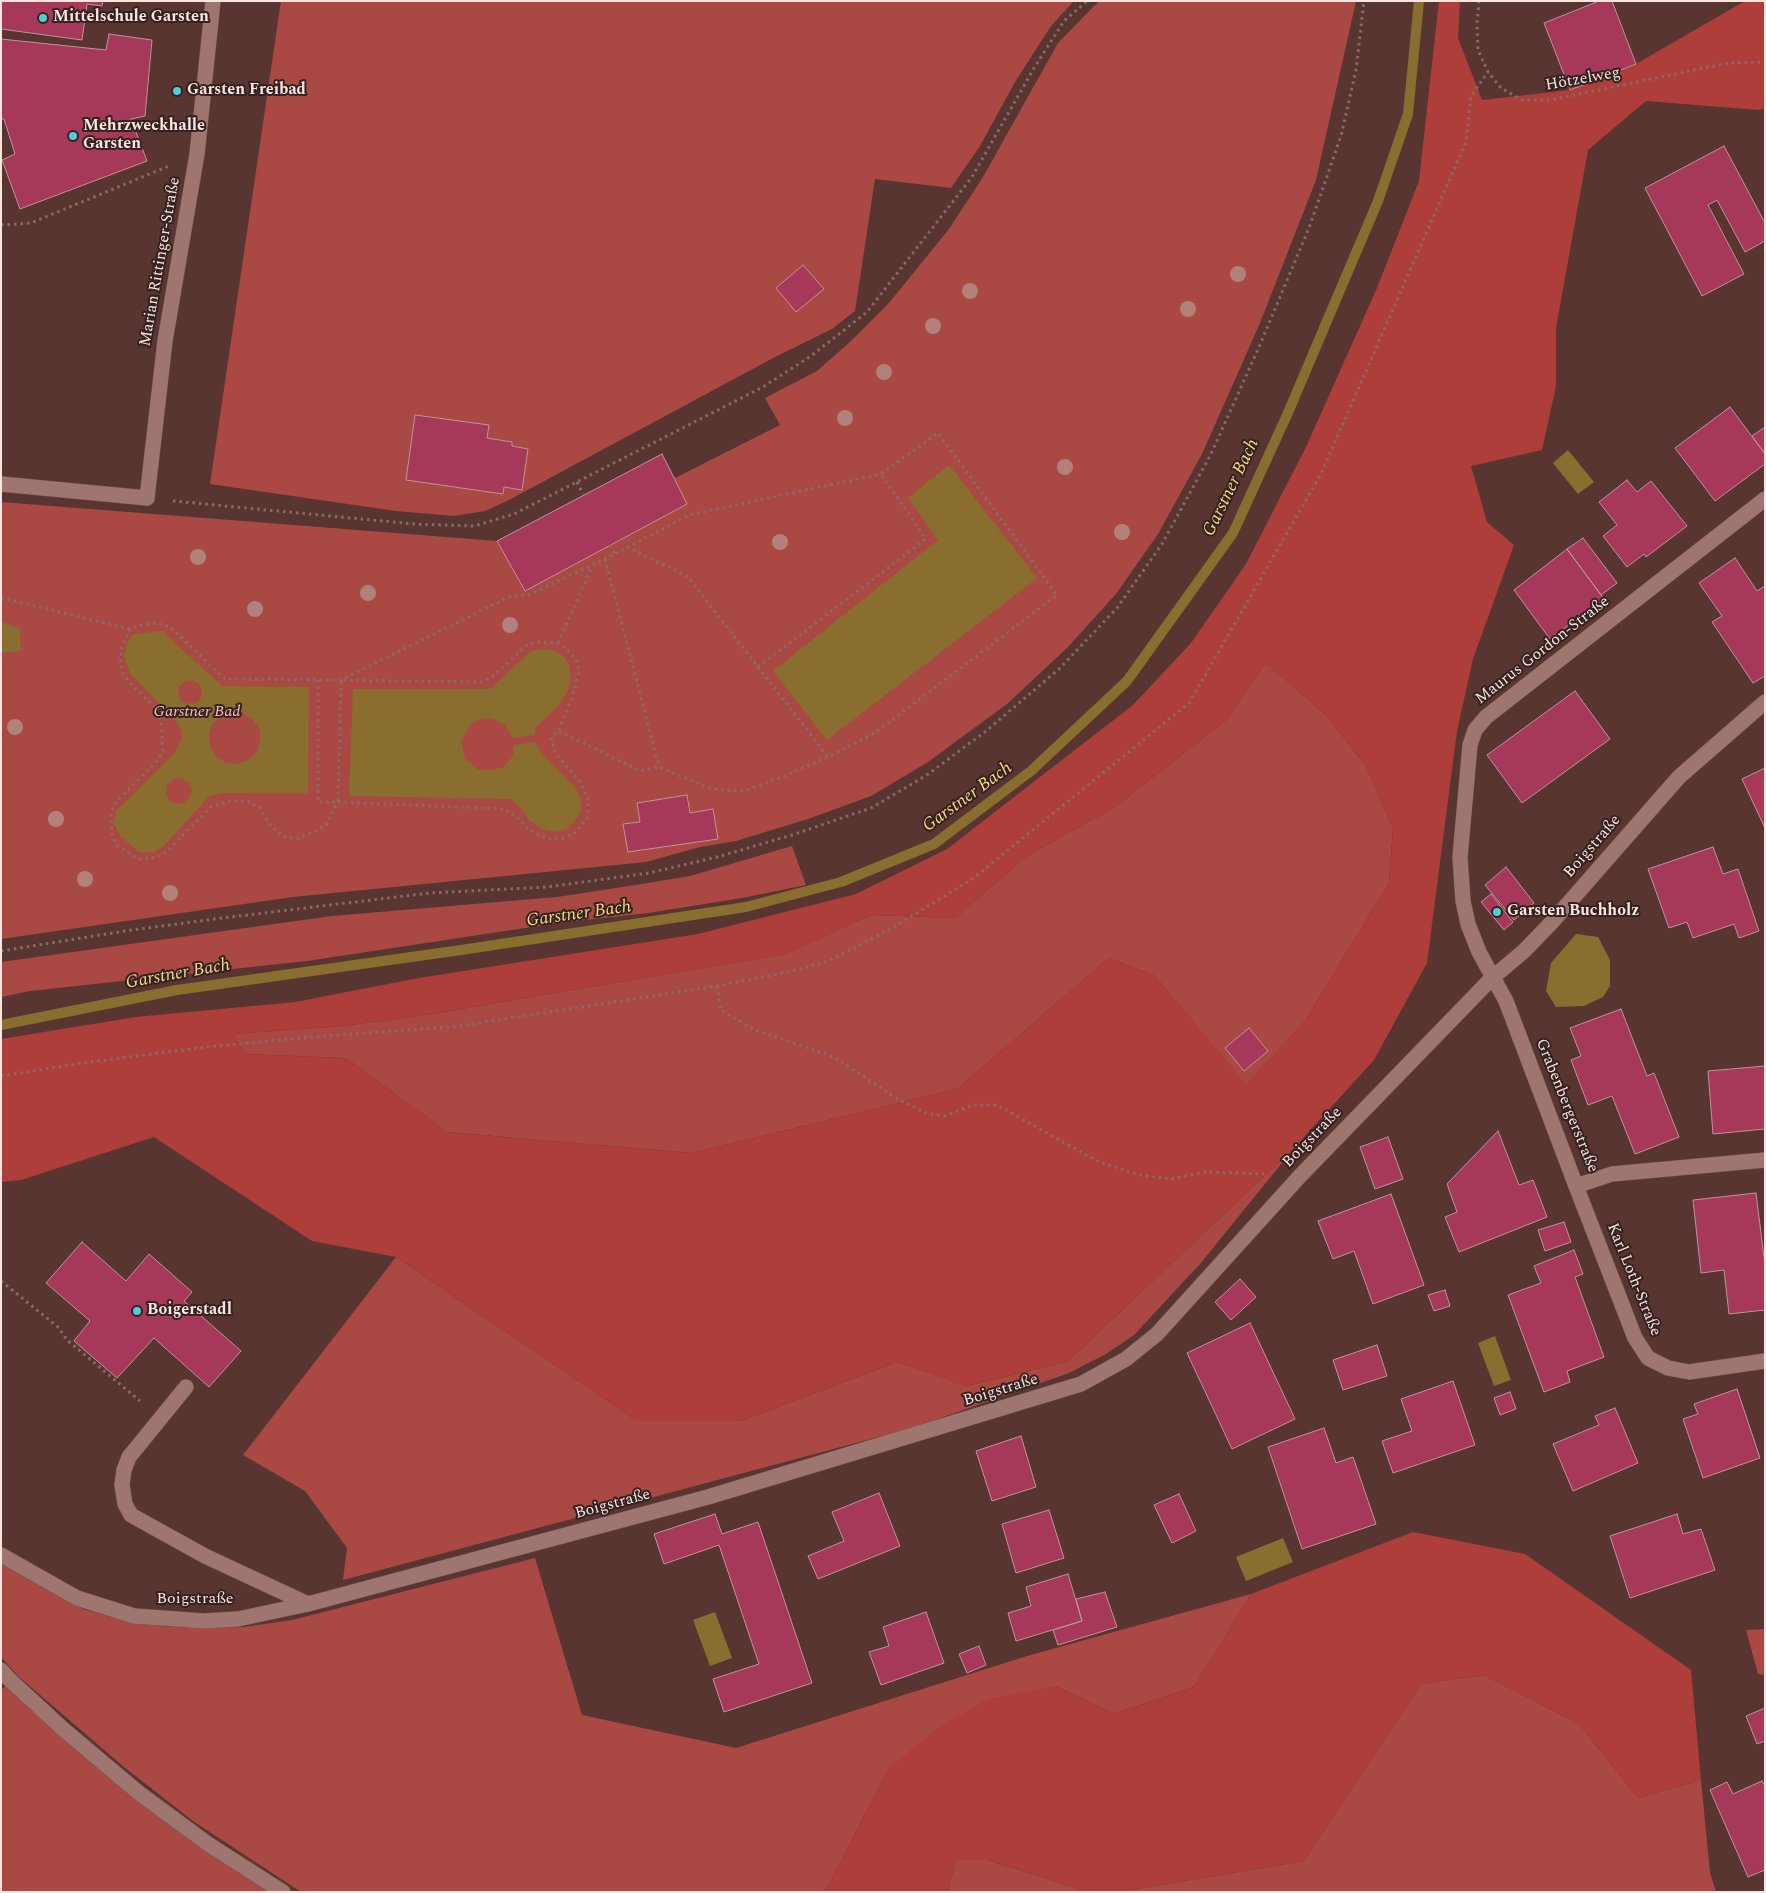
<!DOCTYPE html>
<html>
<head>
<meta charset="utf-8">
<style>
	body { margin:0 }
	#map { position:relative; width:1766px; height:1893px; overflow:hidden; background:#593531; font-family:Spectral,serif }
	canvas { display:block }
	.frame { position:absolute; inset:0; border:2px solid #fce4e1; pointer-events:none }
</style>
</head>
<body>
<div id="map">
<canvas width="1766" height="1893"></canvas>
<div class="frame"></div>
</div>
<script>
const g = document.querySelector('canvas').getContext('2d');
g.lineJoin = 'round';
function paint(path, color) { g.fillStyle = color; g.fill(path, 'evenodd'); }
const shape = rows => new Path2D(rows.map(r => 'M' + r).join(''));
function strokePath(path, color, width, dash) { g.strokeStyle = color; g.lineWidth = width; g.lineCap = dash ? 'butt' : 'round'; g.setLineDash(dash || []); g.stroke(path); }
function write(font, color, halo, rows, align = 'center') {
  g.font = font + ' Spectral,serif'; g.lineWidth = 4; g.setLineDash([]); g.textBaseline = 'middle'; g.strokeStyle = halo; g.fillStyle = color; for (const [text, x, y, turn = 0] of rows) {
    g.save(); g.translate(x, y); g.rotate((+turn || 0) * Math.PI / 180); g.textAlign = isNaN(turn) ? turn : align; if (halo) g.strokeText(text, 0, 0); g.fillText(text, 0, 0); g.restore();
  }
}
const green = shape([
	[281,1,1074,1,1051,26,1015,82,980,146,951,188,875,179,855,311,832,329,775,357,507,501,485,511,454,516,396,511,210,484],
	[1100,1,1356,1,1316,180,1260,323,1202,454,1158,534,1116,594,1067,648,1007,704,928,762,871,796,808,819,736,841,700,847,646,862,293,897,1,939,1,502,497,541,662,454,675,478,780,425,765,398,817,371,851,341,889,303,949,229,983,177,1058,43,1094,6],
	[1266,663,1324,713,1366,766,1393,828,1389,883,1305,1021,1246,1085,1155,976,1109,958,957,1089,692,1153,447,1132,346,1058,245,1054,233,1034,343,1026,426,1015,786,954,871,915,955,918,1027,856,1115,807,1225,721],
	[792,846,806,885,742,898,648,913,558,923,307,961,30,991,1,997,1,962,332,916,557,897,629,886,690,876],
	[1294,1148,1200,1264,1134,1335,1106,1354,1069,1373,912,1428,343,1580,347,1548,305,1491,243,1455,396,1257,637,1421,741,1421,897,1362,966,1386,1067,1362],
	[535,1558,582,1715,736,1748,1027,1656,1251,1594,1194,1687,1114,1714,1056,1686,889,1768,825,1892,301,1892,193,1821,124,1767,18,1676,1,1657,1,1561,58,1596,83,1609,120,1619,160,1626,203,1628,244,1627,292,1620],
	[1765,1629,1765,1675,1758,1674,1746,1630],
	[1484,1675,1579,1724,1638,1798,1701,1780,1710,1873,1716,1892,1118,1892,1304,1861,1421,1684],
	[6,1686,273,1892,1,1892,1,1690],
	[956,1860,988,1860,1087,1892,948,1892]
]);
const forest = shape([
	[1439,1,1460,1,1458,38,1482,100,1570,90,1636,64,1745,1,1765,1,1765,108,1759,110,1646,101,1588,150,1556,328,1556,386,1542,450,1471,466,1487,522,1514,545,1473,659,1457,731,1427,963,1374,1060,1294,1148,1067,1362,965,1386,897,1362,741,1421,637,1421,396,1257,312,1241,154,1137,21,1180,1,1182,1,1039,136,1017,295,1002,419,978,698,934,856,894,947,849,1133,705,1191,643,1246,564,1306,447,1377,288,1419,181],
	[1266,663,1324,713,1366,766,1393,828,1389,883,1305,1021,1246,1084,1155,976,1109,958,957,1089,692,1153,447,1132,346,1058,245,1054,233,1034,343,1026,426,1015,787,954,871,915,955,918,1027,856,1115,807,1225,721],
	[1413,1532,1525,1554,1691,1670,1701,1780,1638,1798,1579,1724,1484,1675,1421,1684,1304,1861,1118,1892,1087,1892,988,1860,956,1860,948,1892,825,1892,889,1768,940,1726,988,1699,1056,1686,1114,1714,1194,1687,1251,1594]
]);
const water = shape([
	[1568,450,1594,482,1578,494,1553,463],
	[949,465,1037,578,827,740,773,671,938,540,908,498],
	[1,621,20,629,21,651,1,653],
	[162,631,222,686,309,687,308,793,224,793,209,796,164,846,153,852,139,852,120,836,114,823,116,811,173,755,182,739,181,730,175,720,130,673,124,656,127,644,133,634],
	[193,680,199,684,202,691,201,698,196,703,188,704,181,701,178,694,179,686,185,681],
	[232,712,244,713,253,720,260,729,260,741,257,752,248,760,237,764,226,763,216,756,210,746,209,735,212,724,221,716],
	[181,778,188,782,192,790,190,797,184,803,176,804,169,800,166,793,167,785,173,779],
	[542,649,553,650,563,656,569,665,571,675,568,691,557,707,535,728,535,735,513,738,505,725,492,718,477,720,469,726,461,743,465,759,479,770,490,770,502,768,513,756,514,745,536,742,540,752,575,787,581,799,581,810,575,821,566,829,555,832,542,829,529,820,519,806,510,799,349,796,353,689,490,689,531,651],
	[1576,934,1598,937,1610,960,1610,986,1603,997,1584,1006,1556,1007,1546,991,1551,963],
	[1495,1336,1511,1380,1494,1386,1478,1343],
	[1283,1538,1293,1562,1246,1581,1236,1557],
	[715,1612,732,1658,710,1666,693,1620]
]);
const stream = shape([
	[1,1025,177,990,461,950,746,907,841,882,934,844,1031,771,1127,681,1233,533,1287,415,1378,201,1408,114,1419,1]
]);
const building = shape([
	[1,1,103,1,102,6,87,4,82,40,1,29,1,1],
	[1599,1,1612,1,1636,64,1570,90,1544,23,1599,1],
	[109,34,152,40,145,116,131,119,147,161,20,209,2,160,15,154,4,119,1,119,1,39,106,50,109,34],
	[1724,146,1765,223,1765,241,1745,252,1717,200,1708,205,1744,274,1702,296,1645,188,1724,146],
	[803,265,824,289,796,312,776,288,803,265],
	[1730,407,1765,454,1765,464,1715,501,1675,448,1730,407],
	[415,415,489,425,487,438,512,442,512,446,528,449,522,490,504,487,503,494,406,480,415,415],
	[1765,427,1765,454,1752,436,1765,427],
	[662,454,687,504,525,591,497,541,662,454],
	[1627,480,1637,492,1651,481,1687,526,1646,557,1644,554,1627,567,1603,536,1617,525,1599,502,1627,480],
	[1583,538,1617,583,1601,595,1567,549,1583,538],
	[1567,549,1604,599,1550,639,1514,590,1567,549],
	[1735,558,1757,591,1765,586,1765,676,1753,683,1712,622,1722,616,1699,583,1735,558],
	[1575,691,1610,739,1522,803,1487,755,1575,691],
	[1765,768,1765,828,1742,779,1765,768],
	[687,795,690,813,713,809,718,839,628,852,623,824,640,822,637,803,687,795],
	[1713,847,1723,874,1738,869,1759,931,1739,938,1734,924,1693,938,1687,922,1669,928,1648,869,1713,847],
	[1506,867,1534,903,1514,920,1485,885,1506,867],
	[1491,894,1513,922,1504,930,1481,902,1491,894],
	[1621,1009,1647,1076,1654,1073,1679,1137,1635,1154,1612,1096,1588,1105,1571,1060,1581,1056,1570,1028,1621,1009],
	[1249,1028,1268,1051,1244,1071,1225,1048,1249,1028],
	[1765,1066,1765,1129,1713,1134,1708,1071,1765,1066],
	[1498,1131,1519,1185,1533,1180,1547,1217,1459,1252,1445,1217,1457,1212,1447,1184,1498,1131],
	[1388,1137,1403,1179,1375,1189,1360,1147,1388,1137],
	[1756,1193,1765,1265,1765,1310,1729,1314,1724,1270,1701,1273,1693,1200,1756,1193],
	[1391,1194,1424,1285,1373,1304,1354,1251,1333,1259,1318,1221,1391,1194],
	[1564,1222,1571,1242,1545,1251,1538,1230,1564,1222],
	[82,1242,126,1281,149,1254,192,1292,184,1301,241,1351,209,1387,154,1338,117,1378,74,1341,90,1321,46,1283,82,1242],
	[1574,1250,1583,1274,1575,1277,1604,1357,1567,1371,1570,1382,1544,1392,1508,1295,1541,1283,1534,1266,1574,1250],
	[1240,1279,1256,1297,1231,1320,1215,1302,1240,1279],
	[1445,1290,1450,1306,1434,1311,1428,1295,1445,1290],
	[1250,1323,1295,1419,1232,1449,1187,1353,1250,1323],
	[1377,1345,1387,1376,1343,1390,1333,1360,1377,1345],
	[1453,1381,1475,1445,1393,1473,1382,1441,1412,1431,1401,1399,1453,1381],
	[1737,1389,1760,1458,1703,1478,1683,1419,1698,1414,1694,1404,1737,1389],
	[1510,1392,1516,1409,1500,1415,1494,1398,1510,1392],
	[1615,1408,1638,1463,1573,1491,1553,1444,1599,1425,1595,1416,1615,1408],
	[1324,1428,1336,1463,1353,1457,1376,1524,1302,1549,1268,1447,1324,1428],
	[1021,1436,1036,1487,992,1501,976,1451,1021,1436],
	[879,1493,900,1546,818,1579,808,1556,844,1541,832,1512,879,1493],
	[1179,1494,1196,1531,1172,1543,1154,1505,1179,1494],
	[1049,1510,1064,1558,1016,1573,1002,1524,1049,1510],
	[715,1514,722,1534,758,1522,812,1683,724,1712,713,1679,759,1664,719,1545,664,1564,654,1534,715,1514],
	[1677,1514,1683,1534,1701,1529,1715,1570,1630,1598,1610,1536,1677,1514],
	[1068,1574,1082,1621,1016,1641,1008,1613,1031,1606,1026,1587,1068,1574],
	[1105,1592,1117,1627,1058,1645,1053,1630,1082,1621,1076,1599,1105,1592],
	[926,1612,944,1663,881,1685,869,1652,889,1646,883,1627,926,1612],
	[979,1646,986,1665,967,1673,959,1654,979,1646],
	[1765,1708,1765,1741,1757,1744,1746,1716,1765,1708],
	[1762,1781,1765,1786,1765,1870,1748,1877,1710,1790,1727,1782,1733,1794,1762,1781]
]);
const path = shape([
	[1479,1,1477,24,1478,50,1488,72,1501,88,1522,100,1550,100,1728,63,1765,62],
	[1,225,31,223,169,166],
	[577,482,583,494],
	[173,501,414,524,474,526,514,514,763,387,811,356,867,312,972,177,1034,68,1064,21,1087,1],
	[610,545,615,554,531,594,509,597,341,680,225,679,170,627,156,623,141,625,130,629,122,647,120,659,123,673,129,682,157,709,161,722,163,750,158,760,116,802,111,812,112,835,118,846,129,853,139,859,152,858,163,855,211,807,229,801,248,801,260,808,271,826,282,836,296,839,312,833,326,825,338,802,504,809,516,816,529,830,548,839,564,838,576,832,587,818,589,801,580,782,556,754,551,740,558,731,641,771,659,767,712,789,744,791,782,777,828,757,876,732,1057,595,938,433,881,474,689,515,615,554],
	[627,547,687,576,828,757],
	[605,559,659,767],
	[1,598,130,629],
	[558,643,592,566],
	[758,667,926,539,881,474],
	[318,680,318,802,338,802,341,680,481,682,493,676,527,645,537,642,558,643,571,653,577,662,579,671,572,698,558,731],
	[1,951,125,931,222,918,430,893,547,887,649,873,721,856,792,835,871,808,927,775,986,731,1059,669,1117,608,1162,544,1211,454,1259,347,1309,228,1341,136,1356,70,1364,1],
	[717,986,721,1010,753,1029,834,1057,896,1098,926,1113,944,1116,974,1105,997,1105,1099,1162,1140,1175,1170,1179,1206,1172,1267,1174],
	[1,1076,75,1064,206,1047,336,1035,452,1027,717,986,783,973,829,961,892,928,971,880,1189,703,1321,474,1466,142,1471,96,1488,72],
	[1,1281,58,1327,67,1340,140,1401]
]);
const lane = shape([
	[1,484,147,498],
	[186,1387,129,1457,124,1470,122,1485,125,1504,131,1515,205,1556,308,1604],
	[1,1670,9,1679,63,1729,139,1793,208,1844,283,1892]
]);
const street = shape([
	[147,498,165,341,197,154,213,1],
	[1765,499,1486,717,1475,730,1470,745,1460,857,1463,901,1468,924,1479,952,1506,1001,1576,1186,1612,1174,1765,1160],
	[1576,1186,1635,1338,1648,1358,1668,1368,1689,1372,1765,1361],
	[1,1555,77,1598,134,1616,204,1621,238,1619,308,1604,708,1497,1081,1384,1126,1359,1157,1334,1300,1176,1492,978,1524,951,1552,922,1679,777,1765,702]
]);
const trees = [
	[1238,274],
	[970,291],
	[1188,309],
	[933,326],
	[884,372],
	[845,418],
	[1065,467],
	[1122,532],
	[780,542],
	[198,557],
	[368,593],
	[255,609],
	[510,625],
	[15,727],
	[56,819],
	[85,879],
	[170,893]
];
const markers = [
	[43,18,5,"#52cbd9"],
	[177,91,5,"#52cbd9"],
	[73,136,5,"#52cbd9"],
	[1497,912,5,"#52cbd9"],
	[137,1311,5,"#52cbd9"]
];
const poiNames = [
	["Mittelschule Garsten",53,18],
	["Garsten Freibad",187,91],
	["Mehrzweckhalle",83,127],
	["Garsten",83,145],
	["Garsten Buchholz",1507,912],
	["Boigerstadl",147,1311]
];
const streetNames = [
	["Hötzelweg",1583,80,-10],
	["Marian Rittinger-Straße",161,262,-80],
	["Maurus Gordon-Straße",1543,651,-38],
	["Boigstraße",1593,847,-49],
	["Grabenbergerstraße",1566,1106,68],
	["Boigstraße",1313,1138,-46],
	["Karl Loth-Straße",1633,1280,68],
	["Boigstraße",1001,1391,-17],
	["Boigstraße",613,1505,-15],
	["Boigstraße",195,1600]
];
const parkNames = [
	["Garstner Bad",197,713]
];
const waterNames = [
	["Garstner Bach",1232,488,-64],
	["Garstner Bach",968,798,-36],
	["Garstner Bach",579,915,-8],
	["Garstner Bach",178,975,-10]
];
paint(green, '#aa4943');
paint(forest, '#ae3e3a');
paint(water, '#896e2f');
strokePath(stream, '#896e2f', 10);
paint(building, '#a63859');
strokePath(building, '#bf939b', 1);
strokePath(lane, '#725351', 16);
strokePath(street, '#725351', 16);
strokePath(path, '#8a6a66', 3, [2.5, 4]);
strokePath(lane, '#9f7570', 15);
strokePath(street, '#9f7570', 15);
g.fillStyle = '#b3817c';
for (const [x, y] of trees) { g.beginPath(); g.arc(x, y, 8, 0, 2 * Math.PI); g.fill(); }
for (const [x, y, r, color] of markers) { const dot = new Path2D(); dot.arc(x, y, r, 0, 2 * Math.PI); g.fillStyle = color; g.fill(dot); strokePath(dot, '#332220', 2); }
write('bold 16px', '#fce4e1', '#332220', poiNames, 'left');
write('16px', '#fce4e1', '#332220', streetNames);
write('italic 16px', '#fcc0b9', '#332220', parkNames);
write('italic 18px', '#fcd888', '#332220', waterNames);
</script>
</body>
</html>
